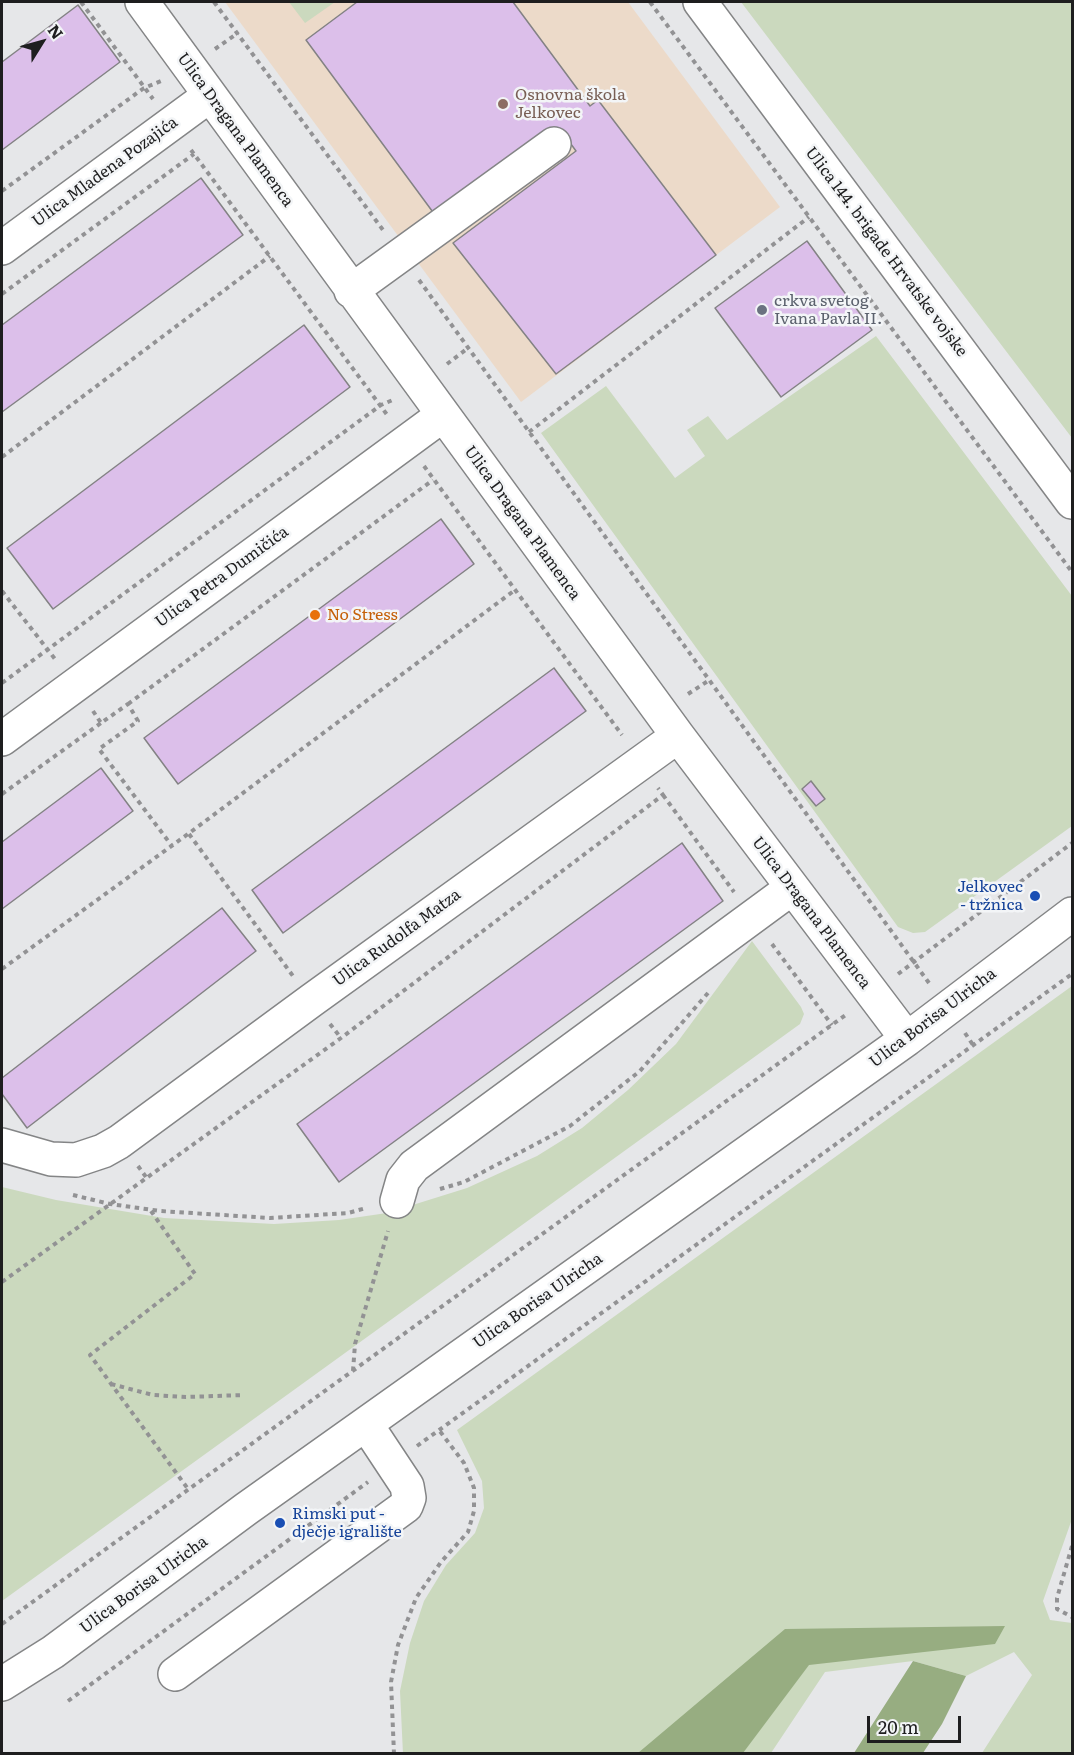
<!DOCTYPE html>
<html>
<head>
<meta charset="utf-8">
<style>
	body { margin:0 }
	#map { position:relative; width:1074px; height:1755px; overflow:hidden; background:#e6e7e9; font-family:Literata,serif }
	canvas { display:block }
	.frame { position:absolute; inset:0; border:3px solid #1e1e1f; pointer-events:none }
	.north { position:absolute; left:12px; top:12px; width:60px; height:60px; -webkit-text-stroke:4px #f3f5f7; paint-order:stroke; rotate:53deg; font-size:16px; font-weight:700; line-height:24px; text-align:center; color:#1e1e1f }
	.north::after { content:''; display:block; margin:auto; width:21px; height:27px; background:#1e1e1f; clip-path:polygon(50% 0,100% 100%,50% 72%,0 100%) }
	.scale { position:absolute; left:867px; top:1716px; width:94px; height:27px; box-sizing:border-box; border:3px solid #1e1e1f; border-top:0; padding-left:8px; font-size:18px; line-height:21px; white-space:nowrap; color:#1e1e1f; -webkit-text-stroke:4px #f3f5f7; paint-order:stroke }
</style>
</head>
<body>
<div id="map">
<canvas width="1074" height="1755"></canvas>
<div class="frame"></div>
<div class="north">N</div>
<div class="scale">20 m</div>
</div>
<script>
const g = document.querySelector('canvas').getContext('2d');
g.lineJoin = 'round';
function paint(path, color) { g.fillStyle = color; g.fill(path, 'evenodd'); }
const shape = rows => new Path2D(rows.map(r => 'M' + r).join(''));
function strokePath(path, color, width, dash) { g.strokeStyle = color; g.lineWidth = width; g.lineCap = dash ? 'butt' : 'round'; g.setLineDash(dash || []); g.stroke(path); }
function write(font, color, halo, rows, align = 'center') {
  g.font = font + ' Literata,serif'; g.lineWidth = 5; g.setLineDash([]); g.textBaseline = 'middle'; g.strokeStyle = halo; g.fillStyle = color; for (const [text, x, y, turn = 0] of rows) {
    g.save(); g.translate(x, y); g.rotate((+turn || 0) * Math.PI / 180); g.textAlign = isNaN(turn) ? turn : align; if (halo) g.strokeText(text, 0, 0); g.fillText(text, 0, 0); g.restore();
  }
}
const education = shape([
	[225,2,628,2,780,207,521,402]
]);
const green = shape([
	[289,2,335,2,305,23],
	[741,2,1072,2,1072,438],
	[876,336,1072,596,1072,826,925,932,913,933,898,927,541,433,606,386,675,478,705,456,687,430,708,416,727,440],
	[752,941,801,1007,804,1014,800,1024,2,1601,2,1187,56,1200,164,1218,274,1224,339,1220,387,1213,467,1188,537,1156,582,1128,628,1090,676,1044],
	[1072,986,1072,1519,1043,1601,1050,1620,1072,1623,1072,1753,982,1753,1032,1675,1014,1652,966,1676,913,1661,825,1672,771,1753,403,1754,400,1691,410,1643,424,1601,446,1565,475,1533,484,1508,482,1481,457,1430]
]);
const forest = shape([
	[1005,1626,995,1644,809,1665,743,1753,638,1753,785,1629],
	[913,1661,966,1676,942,1724,923,1753,854,1753]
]);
const building = shape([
	[357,2,513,2,590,106,598,100,716,255,556,374,453,243,576,151,560,129,438,219,306,40,357,2],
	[78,5,120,62,2,150,2,62,78,5],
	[201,178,243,235,2,412,2,325,201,178],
	[807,241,872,330,781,397,715,308,807,241],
	[304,325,350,387,53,609,7,548,304,325],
	[441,519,474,564,178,784,144,738,441,519],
	[554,668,586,711,283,933,252,890,554,668],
	[101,768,133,811,2,909,2,842,101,768],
	[811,781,825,799,816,806,802,789,811,781],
	[682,843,723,901,339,1182,297,1124,682,843],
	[222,908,256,951,27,1128,2,1094,2,1078,222,908]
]);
const path = shape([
	[81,2,153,99],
	[214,2,383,230],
	[650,2,1072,572],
	[215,49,238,33],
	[191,150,388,416],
	[2,191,144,88,161,81],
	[419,280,929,983],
	[2,294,194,154],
	[447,364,468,348],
	[529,432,809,217],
	[2,457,270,256],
	[424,466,622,735],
	[2,591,55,659],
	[2,683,381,405,395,399],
	[688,694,708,681],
	[128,704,433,480],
	[93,711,101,723,128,704,138,721,99,749,172,846],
	[2,794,101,723],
	[663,795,734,892],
	[189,834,293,976],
	[772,944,832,1025],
	[2,969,188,834,515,590],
	[898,974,1072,843],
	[330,1024,341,1038],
	[965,1033,973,1045],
	[138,1166,146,1177],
	[440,1189,464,1182,570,1126,640,1071,708,993],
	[73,1195,110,1204,160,1211,270,1218,348,1213,366,1208],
	[151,1211,195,1274,90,1355,188,1489],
	[2,1282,341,1038,663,795,658,788],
	[353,1371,355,1344,388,1231],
	[111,1384,153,1395,186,1397,244,1395],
	[417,1446,1072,974],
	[1072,1546,1057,1598,1057,1609,1072,1617],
	[2,1624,847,1014],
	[68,1701,368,1482],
	[394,1754,391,1682,398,1645,416,1598,441,1562,468,1532,474,1511,474,1488,464,1463,439,1430]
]);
const minor = shape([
	[142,2,678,736,907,1039],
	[700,2,1072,502],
	[2,248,209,96],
	[351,291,554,144],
	[2,739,443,415],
	[2,1145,51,1159,76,1160,103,1151,119,1142,312,1000,678,736],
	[397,1201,403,1180,414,1166,792,888],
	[175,1674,406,1506,409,1498,407,1486,366,1424],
	[2,1684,53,1652,246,1509,907,1039,1072,914]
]);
const markers = [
	[503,104,6,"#8d6e63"],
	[762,310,6,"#6b7280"],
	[315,615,6,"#e8710a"],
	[1035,896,6,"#1a4fb4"],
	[280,1523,6,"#1a4fb4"]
];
const educationNames = [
	["Osnovna škola",515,95],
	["Jelkovec",515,113]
];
const streetNames = [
	["Ulica Dragana Plamenca",235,130,54],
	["Ulica Mladena Pozajića",105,172,-36],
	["Ulica 144. brigade Hrvatske vojske",886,252,53],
	["Ulica Dragana Plamenca",522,523,54],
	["Ulica Petra Dumičića",222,577,-36],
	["Ulica Dragana Plamenca",811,913,53],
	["Ulica Rudolfa Matza",397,938,-36],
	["Ulica Borisa Ulricha",933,1018,-37],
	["Ulica Borisa Ulricha",538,1301,-35],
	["Ulica Borisa Ulricha",144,1585,-36]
];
const worshipNames = [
	["crkva svetog",774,301],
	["Ivana Pavla II.",774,319]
];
const foodNames = [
	["No Stress",327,615]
];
const transitNames = [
	["Jelkovec",1023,887],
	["- tržnica",1023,905],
	["Rimski put -",292,1514,"left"],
	["dječje igralište",292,1532,"left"]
];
paint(education, '#ecdac9');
paint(green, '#cbd9be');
paint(forest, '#97ad81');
paint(building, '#dcbfea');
strokePath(building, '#838284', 1.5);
strokePath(minor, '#848586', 36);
strokePath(path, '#929294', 4, [4.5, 4.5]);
strokePath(minor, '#fff', 33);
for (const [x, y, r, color] of markers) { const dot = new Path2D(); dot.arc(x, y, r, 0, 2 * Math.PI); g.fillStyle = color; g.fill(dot); strokePath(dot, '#f3f5f7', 2); }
write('16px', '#785e54', '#f3f5f7', educationNames, 'left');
write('16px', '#1e1e1f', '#f3f5f7', streetNames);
write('16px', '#5b616d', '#f3f5f7', worshipNames, 'left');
write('16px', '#c56008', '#f3f5f7', foodNames, 'left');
write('16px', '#164399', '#f3f5f7', transitNames, 'right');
</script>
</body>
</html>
